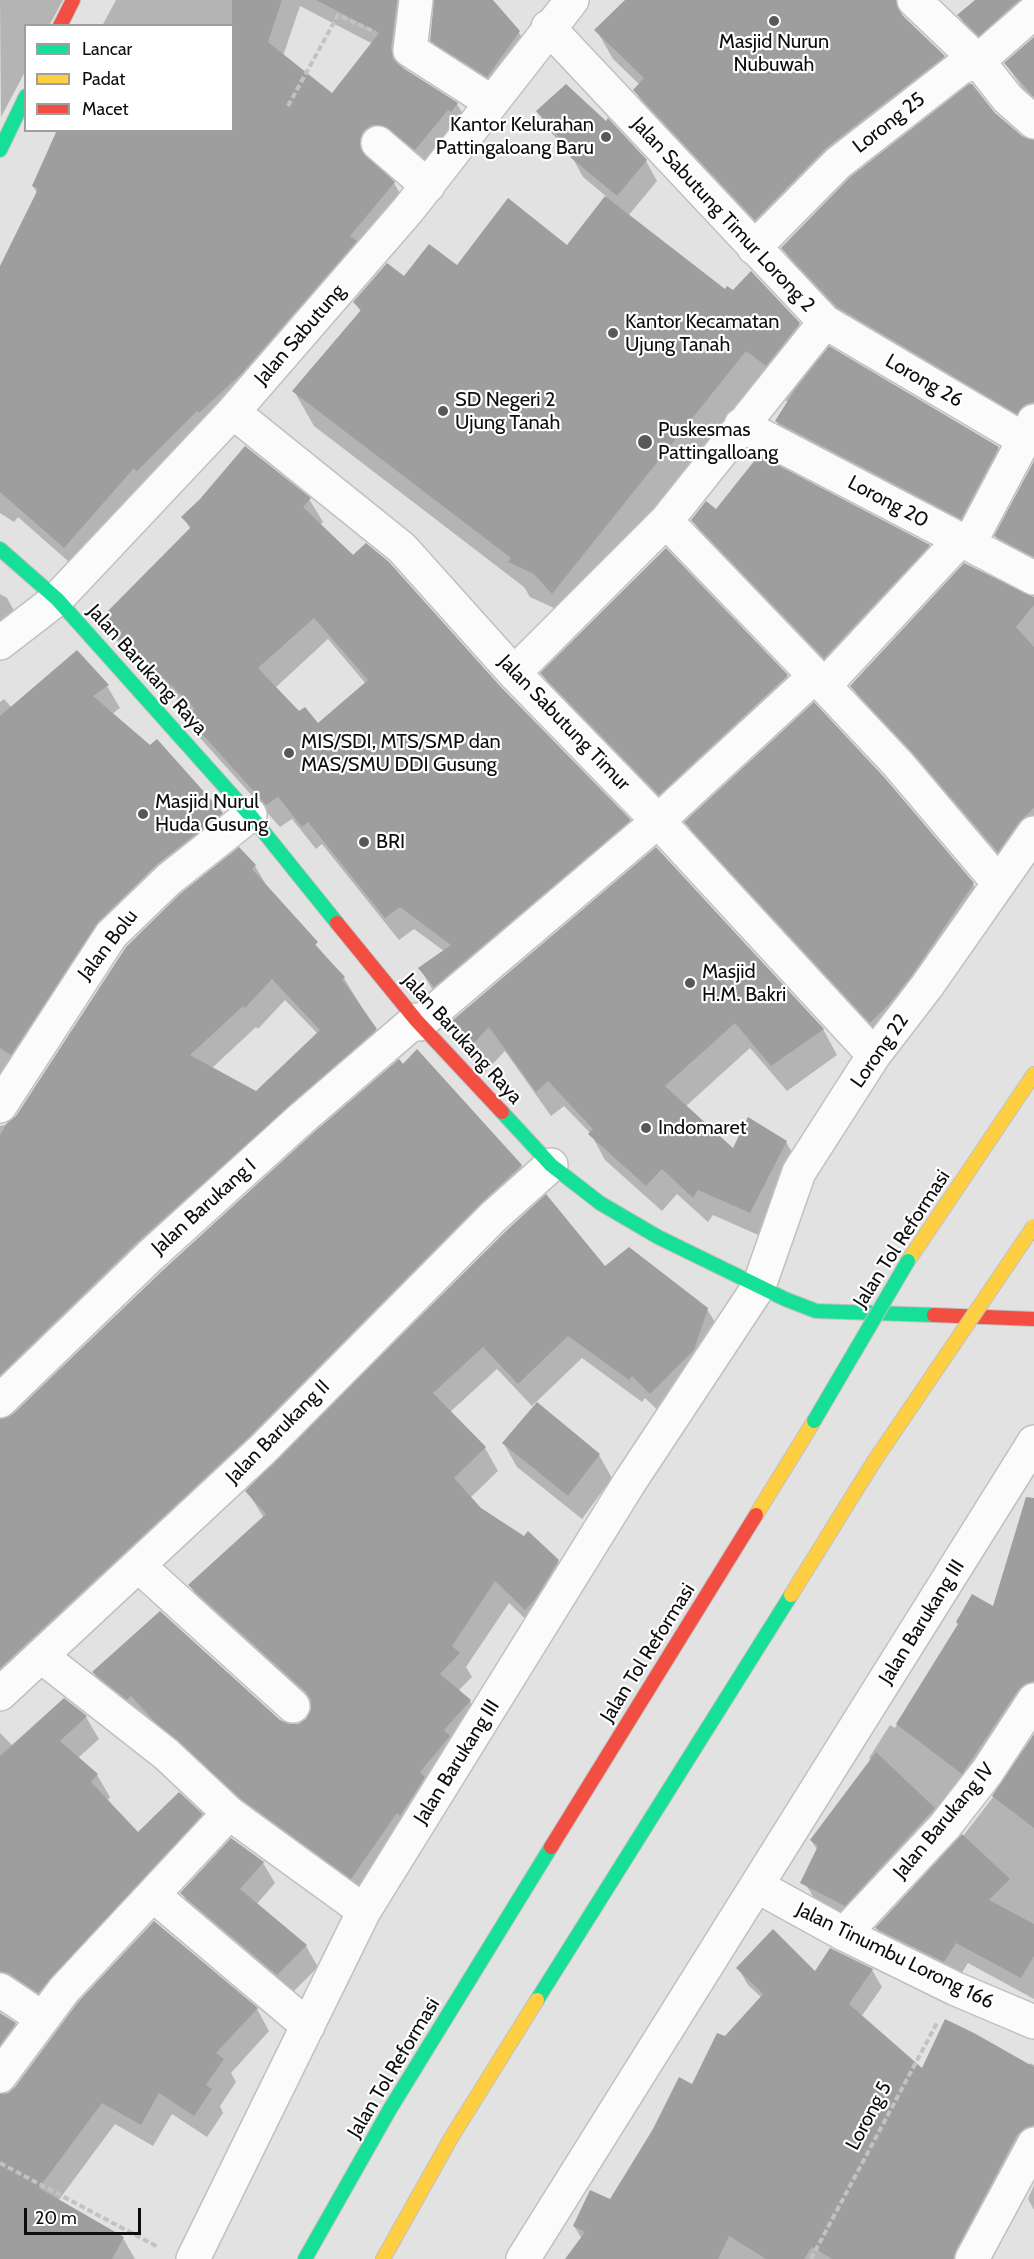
<!DOCTYPE html>
<html>
<head>
<meta charset="utf-8">
<style>
	body { margin:0 }
	#map { position:relative; width:1034px; height:2259px; overflow:hidden; background:#e2e2e2; font-family:Cabin,sans-serif }
	canvas { display:block }
	.legend { position:absolute; left:24px; top:24px; width:210px; height:108px; box-sizing:border-box; background:#fff; border:2px solid #9f9f9f; margin:0; padding:8px 10px; list-style:none; font-size:18px; color:#0e0e0e }
	.legend li { display:flex; align-items:center; gap:12px; height:30px }
	.legend b { width:30px; border:2px solid #9f9f9f }
	.scale { position:absolute; left:24px; top:2208px; width:117px; height:27px; box-sizing:border-box; border:3px solid #0e0e0e; border-top:0; padding-left:8px; font-size:18px; line-height:21px; white-space:nowrap; color:#0e0e0e; -webkit-text-stroke:4px #fff; paint-order:stroke }
</style>
</head>
<body>
<div id="map">
<canvas width="1034" height="2259"></canvas>
<ul class="legend">
<li><b style="height:8px;background:#16e098"></b>Lancar</li>
<li><b style="height:8px;background:#ffcf43"></b>Padat</li>
<li><b style="height:8px;background:#f24e42"></b>Macet</li>
</ul>
<div class="scale">20 m</div>
</div>
<script>
const g = document.querySelector('canvas').getContext('2d');
g.lineJoin = 'round';
function paint(path, color) { g.fillStyle = color; g.fill(path, 'evenodd'); }
const shape = rows => new Path2D(rows.map(r => 'M' + r).join(''));
function strokePath(path, color, width, dash) { g.strokeStyle = color; g.lineWidth = width; g.lineCap = dash ? 'butt' : 'round'; g.setLineDash(dash || []); g.stroke(path); }
function write(font, color, halo, rows, align = 'center') {
  g.font = font + ' Cabin,sans-serif'; g.lineWidth = 4.5; g.setLineDash([]); g.textBaseline = 'middle'; g.strokeStyle = halo; g.fillStyle = color; for (const [text, x, y, turn = 0] of rows) {
    g.save(); g.translate(x, y); g.rotate((+turn || 0) * Math.PI / 180); g.textAlign = isNaN(turn) ? turn : align; if (halo) g.strokeText(text, 0, 0); g.fillText(text, 0, 0); g.restore();
  }
}
const shadow = shape([
	[0,0,63,0,49,26,26,26,26,70,1,117],
	[116,0,491,0,518,31,531,53,495,95,444,63,432,40,436,5,431,3,409,20,403,70,457,104,470,126,428,171,376,153,372,162,394,183,407,205,77,569,18,517,14,522,0,513,0,269,37,193,33,186,232,130,232,26,102,26],
	[300,6,373,44,333,95,283,56],
	[626,0,894,0,906,21,944,57,960,84,842,176,772,246,651,118,635,90,640,85,613,59,597,31],
	[977,0,1034,0,991,55,970,36,959,15],
	[1034,39,1034,105,1006,64],
	[538,111,646,161,657,181,628,216,725,291,799,324,820,361,998,448,1007,464,970,534,786,437,776,421,788,402,766,386,573,628,556,609,530,597,524,587,314,426,294,391,361,312,355,302,404,278,568,247,607,197,583,177,572,157,549,130],
	[994,114,1021,138,1034,142,1034,427,850,328,795,268,783,248],
	[1034,464,1034,570,1008,557,996,536],
	[309,499,323,522,320,525,499,687,629,821,643,843,433,991,420,968,444,951,414,929,399,940,322,844,316,849,292,819,280,827,201,739,188,716,191,713,158,680,153,684,121,649,105,616,191,530,183,517],
	[328,639,366,684,318,725,299,713,275,688],
	[716,511,929,546,941,566,837,678,705,541,693,520],
	[666,550,787,676,799,697,672,815,554,695,542,673],
	[0,594,7,598,22,625,0,657],
	[1034,598,1034,840,1010,872,864,707,852,686],
	[107,686,120,708,112,714,222,814,234,836,108,947,0,1113,0,702,4,699,12,708],
	[686,822,973,884,985,904,882,1042,698,843],
	[239,849,255,866,268,888,344,978,389,1052,0,1409,0,1126,9,1124,16,1118],
	[285,1000,318,1034,256,1093,212,1068,256,1027,258,1029],
	[656,849,823,1029,837,1055,787,1091,750,1048,685,1107,733,1150,786,1142,801,1168,765,1238,713,1215,708,1222,677,1194,662,1211,605,1160,591,1134,564,1106,551,1116,505,1051,484,1073,463,1051,448,1026],
	[417,1051,521,1166,534,1188,0,1702,0,1421,14,1416],
	[604,1268,707,1309,721,1332,664,1416,645,1398,642,1402,582,1358,532,1406,497,1369,450,1412,485,1448,498,1471,470,1498,480,1509,558,1561,571,1584,539,1632,509,1603,466,1667,472,1677,458,1691,470,1701,483,1724,365,1901,256,1821,107,1695,94,1673,289,1726,299,1725,308,1720,313,1708,203,1608,190,1585,264,1518,247,1491],
	[504,1444,599,1455,612,1478,582,1519,517,1467],
	[1034,1551,1034,1707,857,1926,819,1906,806,1885,818,1851,811,1840,871,1761,869,1758,890,1725,895,1728,959,1625,994,1608],
	[64,1700,86,1717,99,1739,78,1758,97,1775,110,1797,107,1801,138,1835,201,1815,214,1837,52,2014,0,1999,0,1733,13,1746],
	[1034,1737,1034,1999,968,1963,956,1982,889,1949,877,1929,960,1840,1004,1783],
	[263,1863,275,1883,256,1905,306,1946,318,1967,290,1995,194,1914,182,1893],
	[831,1950,872,1970,882,1987,861,2017,923,2071,1028,2066,1030,2063,1034,2065,1034,2145,969,2259,567,2259,582,2239,574,2226,610,2201,725,2038,762,1998,748,1985,738,1968,815,1973],
	[257,2009,269,2031,231,2073,236,2082,220,2106,223,2113,207,2137,172,2114,153,2146,115,2124,58,2201,123,2238,135,2259,0,2259,0,2096],
	[0,2013,15,2024,28,2046,0,2084],
	[1034,2185,1034,2210,1028,2199]
]);
const building = shape([
	[232,0,282,0,268,42,332,93,379,33,316,0,397,0,391,48,393,59,400,66,458,103,451,112,448,110,415,150,382,125,372,125,364,130,360,139,361,150,395,182,350,236,357,241,242,373,199,413,197,411,137,471,134,468,64,548,0,492,0,266,38,189,32,186,57,130,232,130],
	[434,0,493,0,520,31,487,77,430,41],
	[625,0,896,0,901,14,945,56,826,148,755,220,633,90,644,78,594,30],
	[975,0,1019,0,979,36,957,15],
	[1034,37,1034,97,1004,63],
	[566,84,606,121,608,118,647,160,617,196,570,157,573,153,536,111],
	[969,84,972,84,995,113,1022,136,1034,140,1034,402,1024,405,1017,414,837,307,781,248,850,177],
	[605,196,725,289,727,286,733,290,751,271,800,323,766,366,746,351,552,594,534,574,508,562,511,558,292,391,361,310,353,302,387,263,404,276,429,244,457,265,508,198,567,245],
	[829,346,999,447,961,519,775,421,794,391],
	[245,446,311,498,303,507,353,555,366,543,389,562,500,686,631,820,434,987,418,968,451,945,400,907,385,918,308,822,302,827,278,797,266,805,186,716,195,709,144,658,139,662,106,626,109,623,103,616,191,527,181,517,200,499],
	[314,618,368,680,318,723,305,707,299,711,258,668],
	[759,455,930,545,824,658,691,520,706,501,716,509],
	[1034,461,1034,557,994,536],
	[666,548,788,675,659,795,540,673],
	[964,563,1034,597,1034,605,1016,627,1034,647,1034,808,1019,822,998,852,912,752,850,686],
	[77,650,109,685,93,696,150,745,157,739,223,813,157,864,98,922,11,1055,0,1048,0,716],
	[814,702,884,777,974,883,912,975,889,1004,870,1023,684,822],
	[239,847,256,865,252,869,318,942,315,945,345,977,342,979,377,1029,137,1242,0,1375,0,1135,7,1123,16,1116,126,947,181,893],
	[272,979,320,1030,256,1091,190,1055,243,1006,245,1008],
	[656,847,824,1029,771,1066,735,1023,665,1086,733,1148,748,1117,787,1141,750,1213,698,1190,693,1198,662,1169,646,1186,588,1134,593,1129,548,1081,536,1092,489,1027,468,1049,447,1025],
	[417,1049,522,1165,480,1204,250,1436,0,1668,0,1419,13,1414,163,1270,313,1133,399,1059,403,1064],
	[546,1194,605,1266,629,1247,708,1308,694,1350,650,1394,632,1376,629,1380,568,1336,518,1384,483,1347,433,1393,486,1447,454,1478,481,1508,524,1536,528,1531,559,1560,535,1599,525,1610,495,1581,452,1646,460,1653,440,1674,471,1700,444,1730,450,1736,420,1772,425,1777,400,1816,397,1813,351,1879,241,1799,154,1721,131,1696,127,1700,92,1672,160,1611,280,1720,290,1724,298,1724,306,1719,311,1709,311,1700,306,1692,188,1585,266,1514,245,1491,506,1231],
	[537,1402,600,1454,568,1496,502,1443],
	[1026,1497,1034,1498,1034,1681,1025,1684,1018,1690,962,1774,896,1724,958,1624,956,1622,972,1594,993,1606],
	[64,1698,87,1716,60,1741,98,1774,91,1782,138,1832,179,1792,203,1814,38,1993,10,1974,0,1971,0,1756],
	[1034,1734,1034,1828,992,1796],
	[876,1752,935,1808,845,1906,800,1883,818,1846,810,1840],
	[962,1834,1010,1879,989,1900,1034,1924,1034,1956,1021,1978,956,1943,944,1962,875,1928],
	[231,1838,264,1862,240,1889,307,1945,277,1975,180,1893],
	[154,1921,258,2008,216,2053,224,2059,206,2085,212,2089,194,2116,159,2093,141,2125,102,2103,39,2188,124,2237,112,2259,0,2259,0,2094,8,2093,15,2087,78,2002],
	[773,1929,815,1971,830,1948,873,1969,849,2004,922,2068,945,2019,974,2033,1034,2067,1034,2125,1025,2128,1017,2135,956,2250,953,2259,832,2259,812,2247,804,2259,766,2259,729,2236,718,2259,565,2259,585,2232,573,2226,590,2190,610,2199,653,2129,679,2077,692,2084,717,2033,725,2036,763,1994,736,1968],
	[0,2013,16,2023,0,2045]
]);
const path = shape([
	[288,106,338,15,375,32],
	[0,2163,158,2247],
	[811,2259,938,2021]
]);
const street = shape([
	[416,0,410,50,491,102],
	[914,0,978,61,1008,99,1034,122],
	[378,143,428,186],
	[754,248,838,163,960,68,978,61,1034,12],
	[825,322,1023,439],
	[233,412,402,548,514,673,658,821,874,1055],
	[741,425,1034,578],
	[969,544,1034,421],
	[0,643,57,599,233,412,408,210,572,0],
	[514,673,666,521,825,322,548,27],
	[815,676,898,764,998,882],
	[824,686,960,540],
	[419,1024,658,821,815,676,666,521],
	[0,1106,111,935,169,879,250,815],
	[0,1401,150,1256,301,1119,416,1020],
	[140,1567,293,1706],
	[41,1656,166,1754,229,1813,364,1911],
	[0,1694,263,1449,493,1217,551,1165],
	[757,1886,844,1934,956,1989,1034,2022],
	[153,1895,308,2026],
	[844,1934,945,1826,987,1772,1034,1700],
	[0,1990,42,2018],
	[0,2076,64,1990,229,1813],
	[193,2259,364,1911,629,1483,759,1286,799,1172,874,1055,927,986,1034,833],
	[523,2259,1034,1442],
	[972,2259,1034,2144]
]);
const fast = shape([
	[0,150,26,96],
	[0,549,57,599,250,815,337,923],
	[502,1112,551,1165,600,1203,658,1237,785,1299,816,1311,934,1315],
	[537,2000,791,1595],
	[305,2259,390,2109,551,1847]
]);
const slow = shape([
	[908,1261,1034,1074],
	[756,1515,814,1421],
	[791,1595,873,1463],
	[383,2259,451,2138,537,2000]
]);
const jam = shape([
	[60,26,73,0],
	[337,923,416,1020,502,1112],
	[934,1315,1034,1319],
	[551,1847,756,1515]
]);
const fastBridge = shape([
	[814,1421,908,1261]
]);
const slowBridge = shape([
	[873,1463,1034,1226]
]);
const markers = [
	[774,21,6,"#585858"],
	[606,137,6,"#585858"],
	[613,333,6,"#585858"],
	[443,411,6,"#585858"],
	[645,442,8,"#585858"],
	[289,753,6,"#585858"],
	[143,814,6,"#585858"],
	[364,842,6,"#585858"],
	[690,983,6,"#585858"],
	[646,1128,6,"#585858"]
];
const poiNames = [
	["Masjid Nurun",774,42,"center"],
	["Nubuwah",774,65,"center"],
	["Kantor Kelurahan",594,125,"right"],
	["Pattingaloang Baru",594,148,"right"],
	["Kantor Kecamatan",625,322],
	["Ujung Tanah",625,345],
	["SD Negeri 2",455,400],
	["Ujung Tanah",455,423],
	["Puskesmas",658,430],
	["Pattingalloang",658,453],
	["MIS/SDI, MTS/SMP dan",301,742],
	["MAS/SMU DDI Gusung",301,765],
	["Masjid Nurul",155,802],
	["Huda Gusung",155,825],
	["BRI",376,842],
	["Masjid",702,972],
	["H.M. Bakri",702,995],
	["Indomaret",658,1128]
];
const streetNames = [
	["Lorong 25",889,123,-38],
	["Jalan Sabutung Timur Lorong 2",723,215,47],
	["Jalan Sabutung",300,335,-49],
	["Lorong 26",924,381,30],
	["Lorong 20",888,502,28],
	["Jalan Barukang Raya",147,670,48],
	["Jalan Sabutung Timur",564,723,46],
	["Jalan Bolu",108,945,-52],
	["Jalan Barukang Raya",462,1039,48],
	["Lorong 22",880,1051,-55],
	["Jalan Barukang I",204,1207,-42],
	["Jalan Tol Reformasi",902,1239,-57],
	["Jalan Barukang II",278,1432,-45],
	["Jalan Barukang III",922,1622,-58],
	["Jalan Tol Reformasi",648,1653,-58],
	["Jalan Barukang III",457,1762,-58],
	["Jalan Barukang IV",944,1821,-50],
	["Jalan Tinumbu Lorong 166",895,1956,26],
	["Jalan Tol Reformasi",394,2068,-59],
	["Lorong 5",869,2116,-62]
];
paint(shadow, '#0003');
paint(building, '#9e9e9e');
strokePath(street, '#c0c0c0', 36);
strokePath(fast, '#c0c0c0', 16);
strokePath(slow, '#c0c0c0', 16);
strokePath(jam, '#c0c0c0', 16);
strokePath(path, '#c2c2c2', 4, [6, 3]);
strokePath(street, '#fbfbfb', 33);
strokePath(fast, '#16e098', 14);
strokePath(slow, '#ffcf43', 14);
strokePath(jam, '#f24e42', 14);
strokePath(fastBridge, '#c0c0c0', 16, []);
strokePath(slowBridge, '#c0c0c0', 16, []);
strokePath(fastBridge, '#16e098', 14);
strokePath(slowBridge, '#ffcf43', 14);
for (const [x, y, r, color] of markers) { const dot = new Path2D(); dot.arc(x, y, r, 0, 2 * Math.PI); g.fillStyle = color; g.fill(dot); strokePath(dot, '#fff', 2); }
write('20px', '#0e0e0e', '#fff', poiNames, 'left');
write('20px', '#0e0e0e', '#fff', streetNames);
</script>
</body>
</html>
